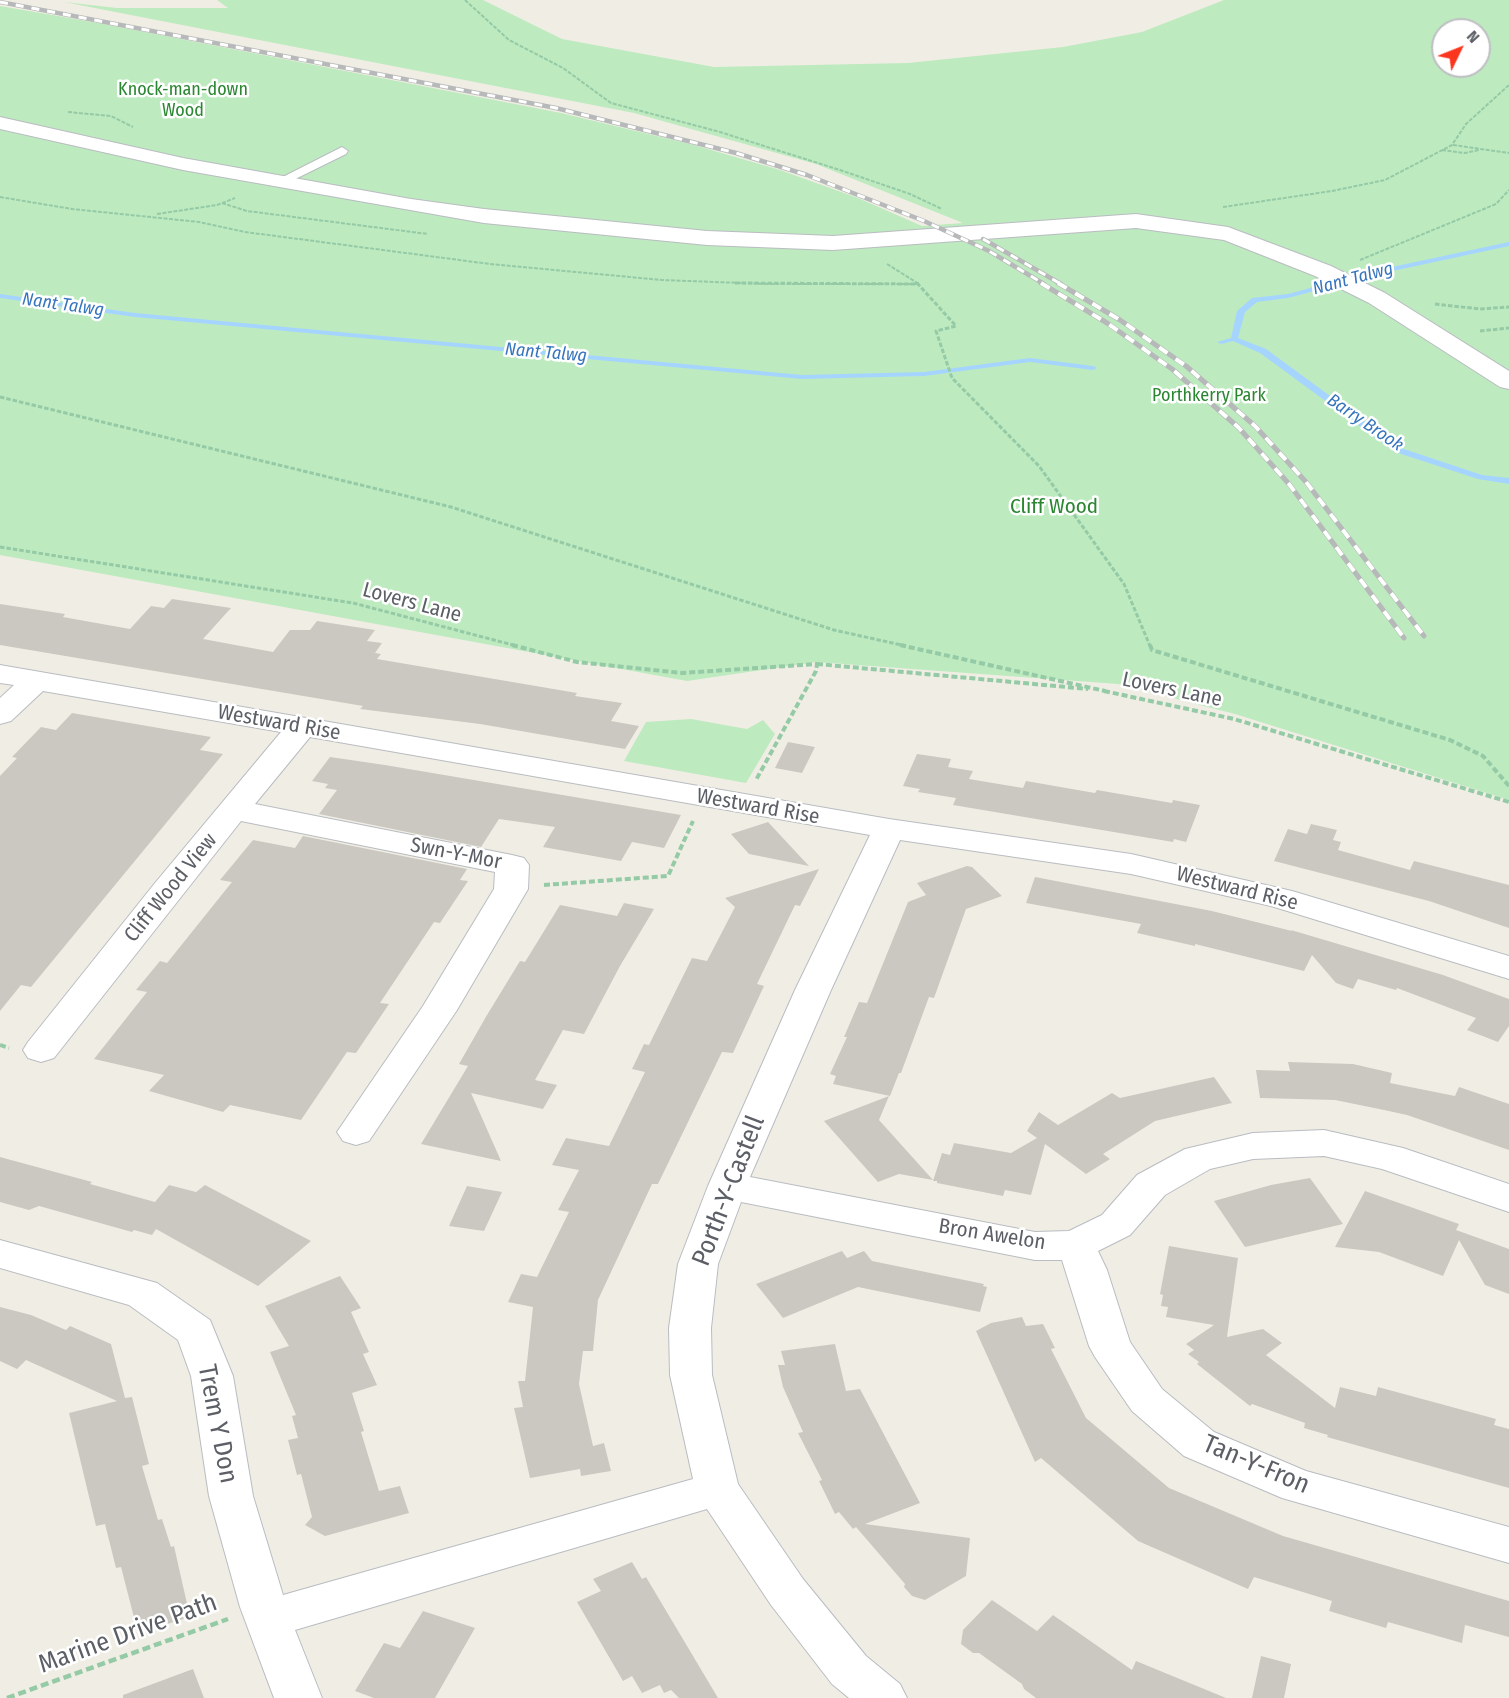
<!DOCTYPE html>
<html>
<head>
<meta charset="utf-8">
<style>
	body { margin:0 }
	#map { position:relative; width:1509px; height:1698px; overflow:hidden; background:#f0eee4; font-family:"Fira Sans Condensed",sans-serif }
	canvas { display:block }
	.north { position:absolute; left:1431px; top:18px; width:60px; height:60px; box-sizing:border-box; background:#fff; border:2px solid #bebfc2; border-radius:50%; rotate:47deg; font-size:16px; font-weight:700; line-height:24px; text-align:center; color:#5c6066 }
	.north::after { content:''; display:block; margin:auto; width:21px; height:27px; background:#fb361f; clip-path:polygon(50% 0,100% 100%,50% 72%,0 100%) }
</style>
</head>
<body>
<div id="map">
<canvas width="1509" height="1698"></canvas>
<div class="north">N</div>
</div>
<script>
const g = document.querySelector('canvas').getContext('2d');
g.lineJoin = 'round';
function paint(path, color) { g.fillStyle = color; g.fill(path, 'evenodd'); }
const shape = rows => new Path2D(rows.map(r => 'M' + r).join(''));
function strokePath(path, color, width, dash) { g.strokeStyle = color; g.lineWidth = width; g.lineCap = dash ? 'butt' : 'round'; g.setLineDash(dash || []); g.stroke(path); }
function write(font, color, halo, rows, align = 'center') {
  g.font = font + ' "Fira Sans Condensed",sans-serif'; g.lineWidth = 5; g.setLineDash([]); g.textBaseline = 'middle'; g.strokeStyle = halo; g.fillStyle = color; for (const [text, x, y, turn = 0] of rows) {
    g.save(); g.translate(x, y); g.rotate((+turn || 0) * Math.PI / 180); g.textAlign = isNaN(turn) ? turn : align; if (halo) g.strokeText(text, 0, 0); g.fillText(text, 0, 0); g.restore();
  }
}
const green = shape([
	[217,0,483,0,562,39,714,67,908,63,1063,47,1142,32,1224,0,1509,0,1509,800,1235,714,1118,684,816,662,687,681,0,555,0,6,104,24,561,113,694,145,780,170,858,198,922,226,963,223,816,164,634,113,64,2,117,8,228,8],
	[1443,30,1479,30,1479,66,1443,66],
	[691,719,747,729,763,720,775,734,746,783,624,761,646,722]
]);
const stream = shape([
	[1509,242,1509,246,1374,275,1288,298,1257,302,1245,312,1238,338,1266,349,1401,448,1482,475,1509,478,1509,484,1478,479,1395,452,1260,353,1233,341,1221,344,1217,342,1231,338,1237,311,1252,298,1288,294,1373,271,1509,242],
	[0,294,135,313,802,375,924,372,1030,358,1093,366,1097,368,1093,370,1030,362,924,376,802,379,135,317,0,298,0,294]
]);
const building = shape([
	[172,599,231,608,203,639,273,652,290,630,310,630,317,621,375,630,367,641,382,643,375,653,381,654,377,659,577,693,575,696,622,703,611,721,639,726,625,749,480,724,360,709,363,706,0,645,0,604,65,614,63,617,130,629,151,606,164,608],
	[72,713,211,737,200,750,223,754,31,987,21,985,0,1011,0,776,17,758,12,757,41,727,56,730],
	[788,742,815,747,802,773,775,768],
	[917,754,951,759,948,767,973,771,969,779,1023,788,1026,781,1095,793,1097,790,1172,803,1173,800,1200,805,1186,842,1174,839,1173,842,953,805,956,798,918,792,920,789,903,786],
	[330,757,385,765,681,815,664,848,632,842,621,861,543,847,555,827,499,819,481,847,319,814,337,790,325,788,328,784,312,781],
	[768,822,809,866,749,854,731,834],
	[1311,824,1337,830,1333,840,1341,842,1338,850,1410,870,1414,861,1509,885,1509,928,1429,901,1274,861,1288,829,1307,834],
	[303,836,467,869,460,880,468,881,440,923,434,922,380,1003,389,1004,356,1053,347,1052,301,1120,230,1105,223,1112,149,1091,164,1075,94,1059,147,992,136,990,160,961,167,963,232,882,220,880,253,840,295,848],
	[967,866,972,867,1002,896,966,909,934,998,929,997,901,1073,899,1073,890,1096,833,1084,836,1076,830,1074,847,1037,844,1037,859,1002,867,1003,908,902,926,895,917,883],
	[819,869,800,906,795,905,757,984,764,986,733,1053,722,1052,658,1184,652,1184,598,1300,593,1351,583,1351,579,1384,593,1446,604,1443,611,1471,581,1476,580,1469,530,1478,514,1408,523,1407,518,1381,525,1381,533,1307,508,1302,521,1274,537,1277,569,1212,558,1210,579,1170,552,1165,566,1138,609,1146,645,1072,632,1069,644,1044,649,1045,692,958,707,961,735,907,725,898],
	[1035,877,1212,911,1292,931,1291,930,1443,975,1509,999,1509,1026,1498,1042,1467,1030,1476,1018,1397,988,1396,990,1358,979,1353,989,1336,983,1312,955,1304,971,1195,944,1195,946,1137,933,1141,924,1026,903],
	[624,903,654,909,620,966,584,1034,563,1030,535,1080,557,1085,543,1109,471,1093,501,1161,421,1144,468,1066,459,1064,487,1015,520,961,525,962,560,905,617,916],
	[1288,1062,1353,1064,1392,1073,1390,1083,1455,1096,1459,1087,1509,1104,1509,1150,1407,1115,1384,1110,1335,1100,1260,1098,1256,1070,1290,1071],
	[1214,1077,1232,1103,1155,1121,1103,1154,1110,1159,1086,1174,1045,1144,1031,1195,1005,1190,1003,1196,937,1183,937,1181,933,1181,942,1153,950,1155,954,1143,1011,1153,1037,1138,1027,1131,1039,1112,1058,1125,1112,1093,1120,1098],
	[889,1096,879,1120,933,1180,899,1174,878,1182,824,1121],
	[0,1157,92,1182,90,1184,155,1202,169,1185,196,1192,205,1185,311,1241,258,1286,156,1229,152,1235,134,1230,132,1232,39,1206,29,1210,0,1202],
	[1310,1178,1343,1224,1245,1247,1214,1201,1271,1185],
	[467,1186,502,1192,484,1231,449,1226],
	[1365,1191,1459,1224,1456,1230,1509,1249,1509,1294,1485,1285,1459,1240,1443,1276,1379,1252,1335,1247],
	[1169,1246,1238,1258,1227,1337,1263,1329,1282,1343,1266,1355,1335,1408,1340,1387,1376,1396,1378,1387,1496,1419,1494,1425,1509,1429,1509,1488,1327,1437,1328,1435,1304,1428,1305,1423,1252,1404,1250,1406,1197,1364,1199,1362,1188,1354,1194,1350,1186,1344,1214,1325,1166,1317,1168,1307,1161,1306,1163,1295,1160,1294],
	[842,1251,847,1258,864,1251,872,1261,984,1284,983,1286,987,1287,980,1312,858,1287,783,1318,756,1284],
	[340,1276,361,1308,351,1312,369,1352,363,1354,377,1385,352,1393,364,1431,361,1432,379,1491,400,1486,409,1513,325,1536,305,1525,312,1517,301,1474,297,1475,288,1440,298,1438,292,1416,296,1415,270,1352,289,1346,265,1306],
	[0,1307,31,1315,66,1330,70,1326,111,1344,125,1398,132,1397,149,1464,142,1466,158,1520,162,1519,171,1547,174,1546,190,1617,138,1633,121,1567,116,1568,105,1524,96,1526,69,1413,117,1401,26,1360,17,1369,0,1361],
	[1022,1317,1026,1326,1043,1324,1055,1348,1051,1349,1086,1418,1169,1488,1283,1536,1509,1601,1509,1637,1465,1625,1462,1643,1388,1622,1386,1628,1329,1611,1332,1601,1254,1577,1248,1589,1138,1541,1041,1458,1035,1462,976,1331,991,1323],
	[835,1344,846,1391,860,1389,920,1503,865,1524,970,1538,966,1576,925,1600,912,1596,904,1587,905,1584,856,1527,853,1529,839,1512,835,1514,819,1481,822,1480,798,1433,803,1432,783,1387,778,1365,785,1365,781,1351],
	[632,1562,642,1579,646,1577,718,1698,679,1698,671,1690,664,1693,660,1685,642,1693,632,1676,623,1681,577,1602,601,1591,593,1579],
	[992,1600,1037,1631,1053,1615,1132,1670,1136,1661,1226,1698,1036,1698,1024,1689,1022,1684,979,1653,973,1653,961,1644,963,1630],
	[423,1611,475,1628,435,1698,374,1698,355,1691,384,1643,400,1648],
	[1261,1656,1291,1664,1284,1698,1252,1698],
	[193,1669,204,1698,123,1698,123,1695]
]);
const pathFar3 = shape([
	[465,0,509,40,563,68,611,103,720,132,840,170,910,194,942,209],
	[68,112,111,116,133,127],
	[1453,145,1509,153],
	[1442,150,1465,153,1479,150],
	[0,197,72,209,199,222,245,232,490,264,662,280,768,284,919,284],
	[222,203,247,211,428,234],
	[1223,207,1332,191,1385,180,1452,145,1466,124,1509,85],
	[157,214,217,205,235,198],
	[1360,260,1496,204,1509,190],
	[887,264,919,284]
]);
const pathFar2 = shape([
	[735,283,919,284],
	[917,283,956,326,936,331,952,378,1039,466,1124,584,1150,646],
	[1435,304,1480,309,1509,307],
	[1480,331,1509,328],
	[0,397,451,507,834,630,906,646],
	[0,547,353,603,517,646]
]);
const pathFar1 = shape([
	[512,645,577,662,682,673,817,664,816,671,756,780],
	[900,645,1105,691],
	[1150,645,1152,650,1450,740,1483,756,1509,786],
	[817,664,1088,689],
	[1104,691,1234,719,1509,802],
	[544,885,668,876,693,821],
	[0,1045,9,1048]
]);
const path = shape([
	[7,1698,228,1619]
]);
const lane = shape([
	[342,147,348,151,346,154,283,185,275,185,273,182,342,147]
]);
const street = shape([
	[0,117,183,158,411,199,484,209,707,231,833,236,1136,214,1228,227,1331,266,1385,293,1509,371,1509,389,1500,387,1369,303,1315,276,1224,240,1136,228,833,250,707,245,484,223,183,170,0,129,0,117],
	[0,665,889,819,1131,854,1292,891,1509,956,1509,979,1271,906,1131,874,900,840,831,990,750,1177,1035,1232,1069,1231,1102,1215,1137,1175,1185,1149,1253,1133,1324,1130,1403,1148,1509,1184,1509,1212,1382,1169,1324,1156,1253,1159,1210,1169,1165,1195,1130,1235,1098,1251,1107,1270,1130,1342,1162,1389,1214,1432,1306,1471,1509,1527,1509,1563,1282,1498,1184,1456,1132,1411,1095,1357,1089,1346,1062,1260,1035,1260,741,1202,718,1264,711,1328,712,1375,738,1484,803,1579,866,1656,900,1684,907,1698,849,1698,832,1684,771,1605,707,1509,295,1630,322,1698,274,1698,240,1607,209,1496,191,1376,178,1340,129,1305,0,1268,0,1240,157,1283,210,1320,233,1376,253,1496,283,1595,693,1479,670,1375,669,1328,678,1264,708,1186,795,990,870,835,310,737,255,804,512,855,524,858,529,865,528,889,457,1010,369,1141,356,1145,343,1141,337,1132,423,1006,494,889,495,872,241,821,54,1058,41,1062,28,1058,23,1050,28,1042,155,883,281,732,43,691,11,721,0,724,0,698,14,685,0,683,0,665]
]);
const railFar1 = shape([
	[0,2,556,108,736,153,807,175,924,221,989,251,1044,284],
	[983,239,1061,284]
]);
const rail = shape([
	[1041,283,1107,323,1172,369,1239,428,1289,484,1404,638],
	[1058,283,1120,320,1186,366,1255,426,1306,482,1424,636]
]);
const farParknames = [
	["Knock-man-down",183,90],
	["Wood",183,111],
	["Porthkerry Park",1209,396]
];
const farWaternames = [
	["Nant Talwg",1353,279,-15],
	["Nant Talwg",63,305,8],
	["Nant Talwg",546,353,5],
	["Barry Brook",1365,423,34]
];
const parkNames = [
	["Cliff Wood",1054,507]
];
const streetNames = [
	["Lovers Lane",412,603,15],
	["Lovers Lane",1172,690,12],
	["Westward Rise",279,723,10],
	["Westward Rise",758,807,10],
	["Swn-Y-Mor",456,854,11],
	["Cliff Wood View",171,888,-51],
	["Westward Rise",1237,889,14],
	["Bron Awelon",992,1235,9]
];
const nearStreetnames = [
	["Porth-Y-Castell",729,1191,-69],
	["Trem Y Don",217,1424,79],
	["Tan-Y-Fron",1256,1465,23],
	["Marine Drive Path",128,1634,-20]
];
paint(green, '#beeabf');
paint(stream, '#a5d5ff');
paint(building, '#cbc8c1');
strokePath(lane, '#b9bcc1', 2);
strokePath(street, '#b9bcc1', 2);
strokePath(pathFar3, '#94caa5', 2, [4, 1.5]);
strokePath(pathFar2, '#94caa5', 3, [4.5, 2]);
strokePath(pathFar1, '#94caa5', 4, [6, 3]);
strokePath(path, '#94caa5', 4.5, [8, 4]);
paint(lane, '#fff');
paint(street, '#fff');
strokePath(railFar1, '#b7b8b9', 4.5);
strokePath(rail, '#b7b8b9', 5);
strokePath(railFar1, '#fff', 3, [8]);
strokePath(rail, '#fff', 4, [10]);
write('18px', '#2b8632', '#fff', farParknames);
write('italic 18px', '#3674bd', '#fff', farWaternames);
write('21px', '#2b8632', '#fff', parkNames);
write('21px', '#5c6066', '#fff', streetNames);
write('26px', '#5c6066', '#fff', nearStreetnames);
</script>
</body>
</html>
